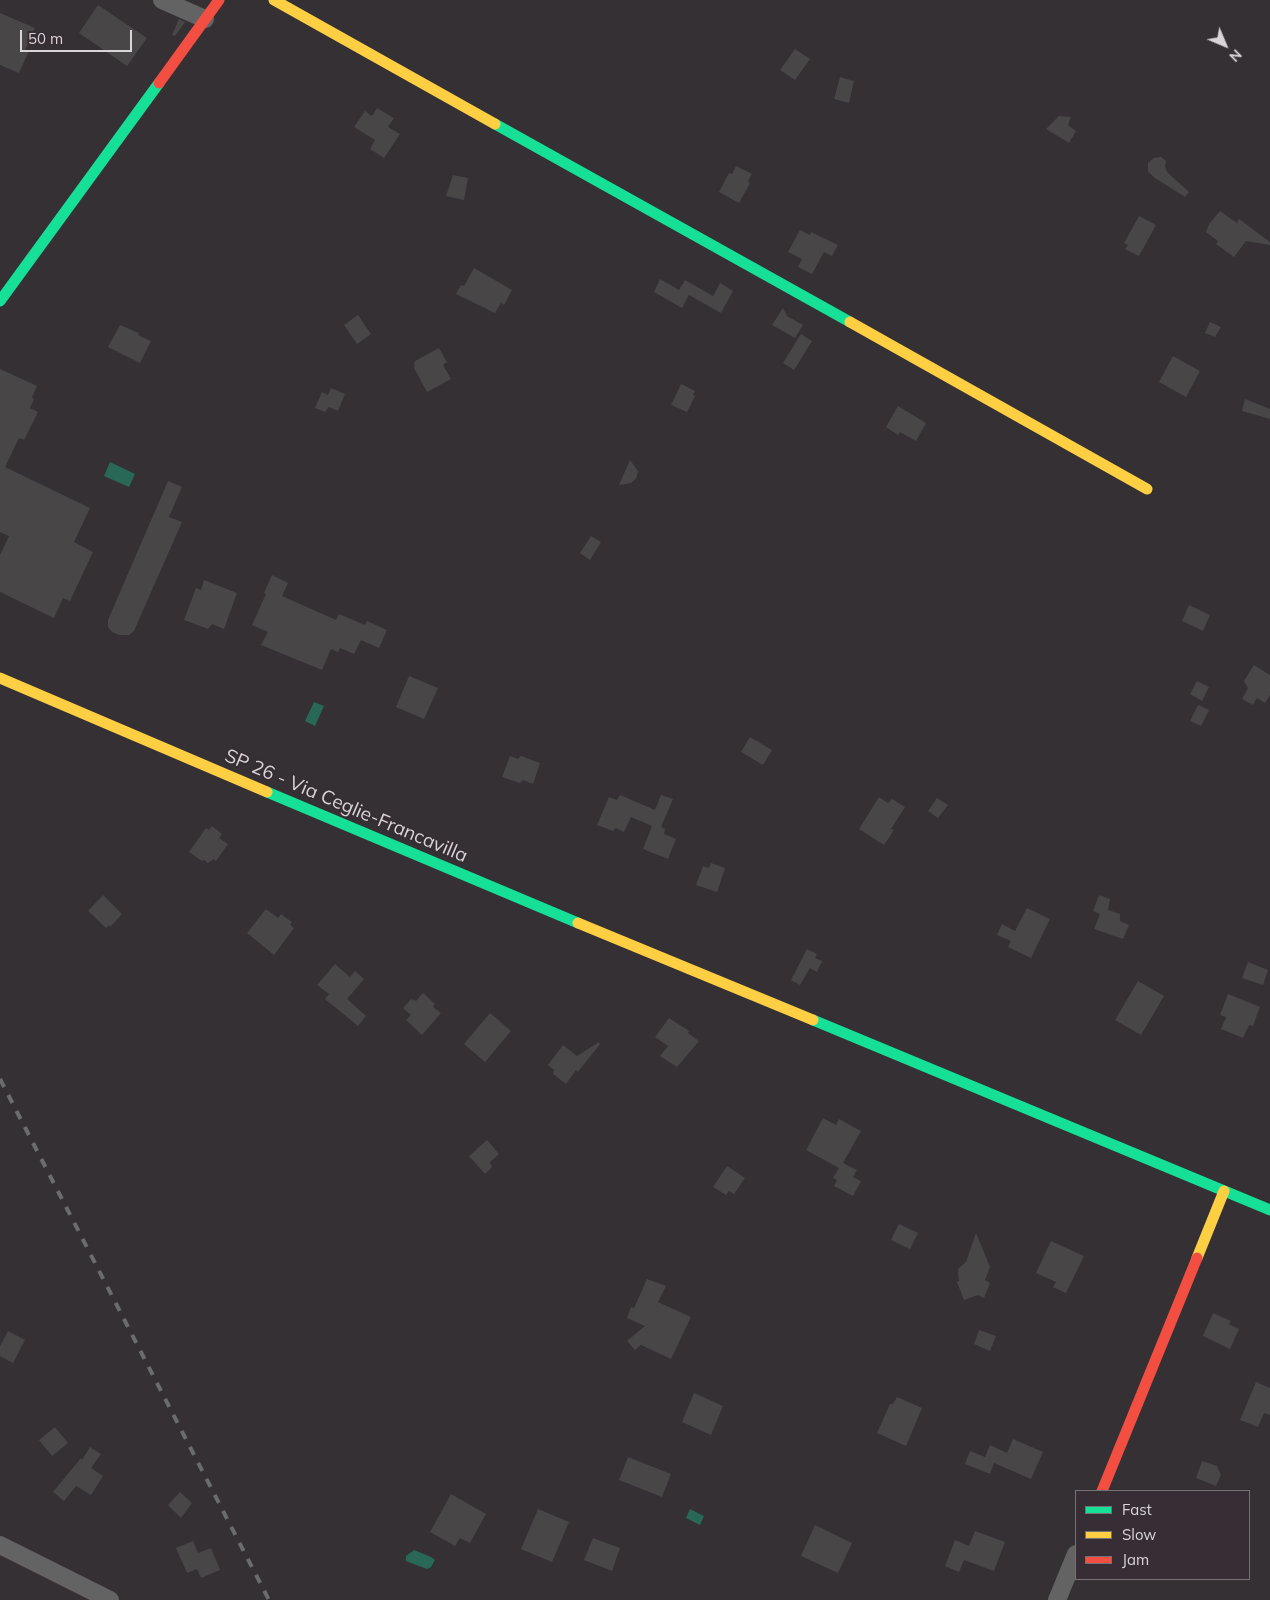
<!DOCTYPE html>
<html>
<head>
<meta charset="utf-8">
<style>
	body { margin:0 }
	#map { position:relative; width:1270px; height:1600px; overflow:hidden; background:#343033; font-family:Mulish,sans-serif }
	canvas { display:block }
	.legend { position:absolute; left:1075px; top:1490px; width:175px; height:90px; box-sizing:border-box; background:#362e34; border:1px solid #777076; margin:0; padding:6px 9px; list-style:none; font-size:15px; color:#d9d4d8 }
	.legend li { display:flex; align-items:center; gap:10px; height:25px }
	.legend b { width:25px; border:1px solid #777076 }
	.north { position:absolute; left:1200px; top:20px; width:50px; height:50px; -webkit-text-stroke:4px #362e34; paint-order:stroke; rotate:135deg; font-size:14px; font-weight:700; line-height:20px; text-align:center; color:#d9d4d8 }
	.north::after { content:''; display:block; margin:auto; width:18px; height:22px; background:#d9d4d8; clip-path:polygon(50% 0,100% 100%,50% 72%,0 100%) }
	.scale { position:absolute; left:20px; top:30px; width:112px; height:22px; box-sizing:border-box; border:2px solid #d9d4d8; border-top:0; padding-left:6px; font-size:15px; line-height:18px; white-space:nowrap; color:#d9d4d8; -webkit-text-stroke:4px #362e34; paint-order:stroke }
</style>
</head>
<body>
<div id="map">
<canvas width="1270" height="1600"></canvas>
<ul class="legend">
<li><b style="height:6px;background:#16e098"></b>Fast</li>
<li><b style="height:6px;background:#ffcf43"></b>Slow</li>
<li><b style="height:6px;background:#f24e42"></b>Jam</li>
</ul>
<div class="north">N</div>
<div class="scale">50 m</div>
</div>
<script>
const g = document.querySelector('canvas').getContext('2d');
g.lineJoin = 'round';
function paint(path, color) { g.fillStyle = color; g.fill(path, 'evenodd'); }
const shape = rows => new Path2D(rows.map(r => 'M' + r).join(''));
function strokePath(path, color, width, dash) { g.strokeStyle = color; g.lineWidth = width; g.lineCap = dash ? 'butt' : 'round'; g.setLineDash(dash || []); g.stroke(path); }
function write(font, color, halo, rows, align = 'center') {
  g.font = font + ' Mulish,sans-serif'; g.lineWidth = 4; g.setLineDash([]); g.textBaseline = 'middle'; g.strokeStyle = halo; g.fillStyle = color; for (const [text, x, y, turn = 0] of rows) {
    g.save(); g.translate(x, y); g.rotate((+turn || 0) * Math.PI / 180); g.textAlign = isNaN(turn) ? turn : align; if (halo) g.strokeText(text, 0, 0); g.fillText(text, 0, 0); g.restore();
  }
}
const water = shape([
	[110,462,135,474,129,487,104,476],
	[314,702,324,706,315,726,305,721],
	[690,1509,704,1516,700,1525,686,1518],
	[414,1550,431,1557,435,1560,431,1567,427,1569,406,1561,406,1556]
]);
const building = shape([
	[98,5,147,38,127,66,79,33],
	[0,13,35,28,25,50,29,51,19,73,0,65],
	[179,19,185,22,175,36,172,35],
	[795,49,810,59,795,80,780,70],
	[840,77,854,81,849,103,834,99],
	[377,108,394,118,388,127,400,134,384,158,370,149,375,140,354,127,365,111,372,116],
	[1059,116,1071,117,1068,125,1076,131,1069,143,1046,129],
	[1161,157,1166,161,1165,166,1167,172,1189,192,1185,197,1155,178,1148,172,1148,163,1154,158],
	[736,166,752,174,748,181,750,183,739,203,719,192,729,173,732,174],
	[453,175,468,178,464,200,446,196],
	[1220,211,1237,223,1239,219,1270,242,1270,245,1246,241,1234,257,1216,244,1218,241,1206,232,1209,224],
	[1139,216,1156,225,1139,256,1125,249,1128,245,1124,243],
	[800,230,810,235,811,232,838,245,832,256,824,252,812,274,798,267,802,259,788,252],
	[474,268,512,290,504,305,501,303,495,313,456,294,461,285,464,286],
	[660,279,679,290,685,280,713,296,720,283,733,291,721,313,689,295,682,308,654,292],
	[783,308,787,316,803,325,795,338,772,325],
	[358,315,371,334,357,344,344,325],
	[1210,322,1221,327,1215,337,1205,333],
	[120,325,139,333,138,335,151,341,140,363,108,347],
	[801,334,812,341,794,370,783,363],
	[439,348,447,362,443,365,451,379,427,392,414,368,415,361],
	[1173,356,1200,371,1186,397,1159,382],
	[0,369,37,386,32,397,34,399,30,408,38,412,24,440,19,438,5,467,90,508,74,542,93,552,70,601,63,598,54,618,0,592,0,555,9,536,0,532],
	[681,384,695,391,693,395,695,396,687,412,671,405],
	[331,388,345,394,338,411,329,407,325,412,315,408,322,392,328,395],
	[1245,399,1270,409,1270,419,1242,411],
	[898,406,926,423,916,441,900,432,898,435,886,427],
	[630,460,638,471,636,479,631,483,619,485],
	[168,481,182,487,169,517,182,522,137,624,134,631,129,635,119,635,112,632,108,627,108,620],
	[591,536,601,542,590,560,580,553],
	[272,575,288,583,282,596,336,620,339,614,365,625,367,621,387,630,379,648,361,640,354,654,340,648,338,652,331,649,322,670,261,645,268,632,252,625,266,594,264,593],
	[204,580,237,593,224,629,212,624,208,629,184,620,196,588,201,590],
	[1189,605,1210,615,1203,631,1182,621],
	[1254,665,1270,675,1270,695,1265,703,1257,698,1253,705,1242,699,1248,688,1244,681],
	[409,676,438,688,424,719,396,707],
	[1197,681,1209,687,1202,701,1190,694],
	[1198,705,1209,710,1201,726,1190,721],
	[750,737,772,750,763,765,741,752],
	[510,756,518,759,521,756,540,763,533,784,523,780,520,783,502,777],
	[620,795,655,810,661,795,673,799,661,827,665,829,664,834,676,839,668,859,643,849,652,826,631,817,624,832,616,828,613,831,597,825,609,797,617,800],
	[879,797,888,803,892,799,905,807,891,829,894,830,884,845,859,829],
	[937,798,948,805,938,818,928,811],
	[212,826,222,834,219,838,228,844,216,861,214,859,208,863,204,860,202,861,189,852,206,828,209,830],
	[711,863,725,868,717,892,696,885,703,866,709,868],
	[103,895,122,914,110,927,109,925,106,928,88,911],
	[1099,895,1110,899,1108,910,1120,914,1120,921,1129,925,1123,939,1094,929,1100,914,1093,911],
	[1027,908,1050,919,1031,958,1008,947,1011,941,997,935,1002,924,1015,931],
	[266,909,278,918,281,914,292,922,290,925,294,928,274,955,247,933],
	[807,949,817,954,815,958,822,961,817,972,810,968,800,985,791,980],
	[1248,962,1268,970,1263,985,1242,978],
	[335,964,350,977,355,971,364,979,347,999,366,1016,358,1026,325,999,329,994,317,985],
	[1138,981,1164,996,1141,1035,1115,1020],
	[423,993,435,1004,433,1007,441,1013,422,1035,406,1020,411,1015,403,1008,411,999,416,1001],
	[1228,994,1260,1007,1253,1026,1249,1025,1243,1038,1221,1029,1226,1017,1220,1015],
	[490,1013,511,1031,485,1062,464,1044],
	[669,1018,689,1031,688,1033,699,1041,677,1067,660,1056,668,1046,655,1037],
	[599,1042,600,1044,578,1072,576,1070,566,1084,553,1074,554,1070,548,1065,563,1045,577,1056],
	[823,1118,836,1125,839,1119,861,1131,843,1163,857,1170,853,1177,861,1181,853,1196,834,1186,837,1180,833,1178,839,1168,806,1150],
	[487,1140,499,1154,490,1162,492,1167,485,1174,469,1156],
	[727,1166,745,1178,734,1194,729,1191,726,1195,713,1187],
	[899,1224,918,1233,910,1249,891,1240],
	[976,1233,990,1267,985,1280,990,1283,984,1298,978,1295,964,1300,957,1282,959,1281,958,1269,966,1262],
	[1051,1241,1084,1256,1066,1293,1053,1287,1056,1282,1036,1273],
	[647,1279,666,1286,658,1302,691,1317,671,1359,641,1345,635,1350,627,1341,645,1326,627,1318,631,1307,634,1308],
	[1213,1313,1231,1321,1229,1324,1239,1329,1230,1349,1203,1336],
	[979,1330,996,1336,990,1351,974,1344],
	[8,1331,25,1340,13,1363,0,1356,0,1346],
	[1256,1382,1270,1388,1270,1415,1264,1413,1258,1427,1240,1420],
	[694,1393,723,1406,711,1435,682,1422],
	[897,1397,922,1408,906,1446,877,1433,890,1404,893,1404],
	[55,1427,68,1443,52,1456,39,1440],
	[1013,1439,1043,1452,1031,1479,994,1463,990,1474,965,1464,970,1451,985,1457,990,1445,1007,1453],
	[90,1447,101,1454,91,1468,103,1476,91,1495,76,1486,64,1501,53,1492,81,1458,82,1460],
	[628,1457,671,1474,662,1497,619,1480],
	[1202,1461,1217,1466,1221,1475,1216,1486,1196,1478],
	[180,1492,192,1503,181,1518,168,1505],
	[451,1494,486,1514,470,1543,460,1538,455,1546,430,1532],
	[538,1509,569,1522,552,1562,521,1549],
	[815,1525,852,1543,838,1573,801,1556],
	[975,1531,1005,1542,994,1571,964,1560,959,1572,945,1566,955,1540,969,1546],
	[593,1538,620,1548,612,1571,584,1560],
	[193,1541,198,1553,211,1548,220,1570,201,1578,197,1569,187,1573,176,1548]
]);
const street = shape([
	[162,0,205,19],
	[0,1545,110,1600],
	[1057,1600,1076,1554]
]);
const fast = shape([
	[495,124,850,322],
	[0,301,159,83],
	[267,792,578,923],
	[813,1020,1270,1210]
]);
const slow = shape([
	[274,0,495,124],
	[850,322,1147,489],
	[0,678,267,792],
	[578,923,813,1020],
	[1197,1258,1224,1191]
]);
const jam = shape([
	[159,83,219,0],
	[1102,1491,1197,1258]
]);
const rail = shape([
	[0,1079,269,1600]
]);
const streetNames = [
	["SP 26 - Via Ceglie-Francavilla",346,806,23]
];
paint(water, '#296857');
paint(building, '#494648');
strokePath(street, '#636363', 18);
strokePath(fast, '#16e098', 11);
strokePath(slow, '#ffcf43', 11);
strokePath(jam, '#f24e42', 11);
strokePath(rail, '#6b6c6c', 4, [9, 9]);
write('19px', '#d9d4d8', '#362e34', streetNames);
</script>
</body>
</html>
